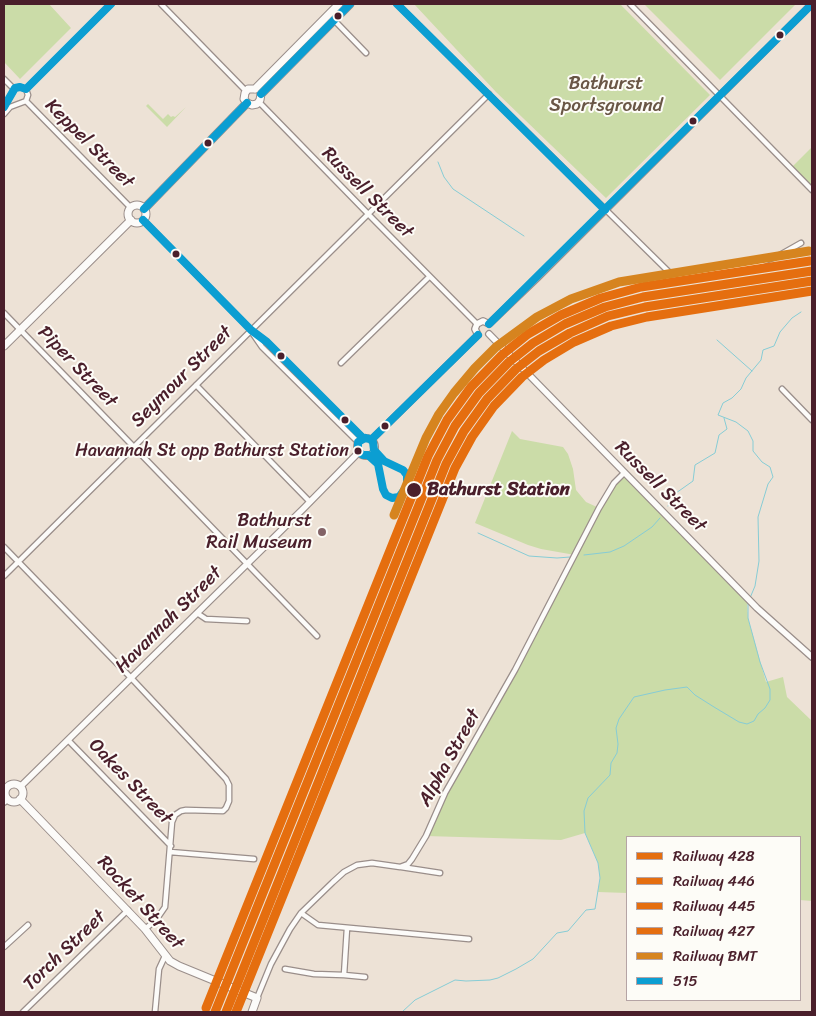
<!DOCTYPE html>
<html>
<head>
<meta charset="utf-8">
<style>
	body { margin:0 }
	#map { position:relative; width:816px; height:1016px; overflow:hidden; background:#ede2d6; font-family:Sriracha,sans-serif }
	canvas { display:block }
	.frame { position:absolute; inset:0; border:5px solid #4a1f2b; pointer-events:none }
	.legend { position:absolute; left:626px; top:836px; width:175px; height:165px; box-sizing:border-box; background:#fdfcf7; border:1px solid #b5a4a5; margin:0; padding:6px 9px; list-style:none; font-size:15px; color:#4a1f2b }
	.legend li { display:flex; align-items:center; gap:10px; height:25px }
	.legend b { width:25px; border:1px solid #b5a4a5 }
</style>
</head>
<body>
<div id="map">
<canvas width="816" height="1016"></canvas>
<div class="frame"></div>
<ul class="legend">
<li><b style="height:6px;background:#e56e0f"></b>Railway 428</li>
<li><b style="height:6px;background:#e56e0f"></b>Railway 446</li>
<li><b style="height:6px;background:#e56e0f"></b>Railway 445</li>
<li><b style="height:6px;background:#e56e0f"></b>Railway 427</li>
<li><b style="height:6px;background:#d6841f"></b>Railway BMT</li>
<li><b style="height:6px;background:#0b9ed2"></b>515</li>
</ul>
</div>
<script>
const g = document.querySelector('canvas').getContext('2d');
g.lineJoin = 'round';
function paint(path, color) { g.fillStyle = color; g.fill(path, 'evenodd'); }
const shape = rows => new Path2D(rows.map(r => 'M' + r).join(''));
function strokePath(path, color, width, dash) { g.strokeStyle = color; g.lineWidth = width; g.lineCap = dash ? 'butt' : 'round'; g.setLineDash(dash || []); g.stroke(path); }
function write(font, color, halo, rows, align = 'center') {
  g.font = font + ' Sriracha,sans-serif'; g.lineWidth = 4; g.setLineDash([]); g.textBaseline = 'middle'; g.strokeStyle = halo; g.fillStyle = color; for (const [text, x, y, turn = 0] of rows) {
    g.save(); g.translate(x, y); g.rotate((+turn || 0) * Math.PI / 180); g.textAlign = isNaN(turn) ? turn : align; if (halo) g.strokeText(text, 0, 0); g.fillText(text, 0, 0); g.restore();
  }
}
const green = shape([
	[4,4,49,4,71,28,20,79,4,62],
	[414,4,620,4,710,95,606,198,496,92],
	[644,4,796,4,720,80],
	[148,104,163,119,168,114,171,117,173,116,175,117,186,107,167,127,146,106],
	[812,147,812,190,791,168],
	[512,431,520,439,563,447,568,454,573,469,576,490,586,502,599,508,609,491,624,473,748,600,747,605,748,618,766,682,783,677,787,697,812,721,812,901,800,900,800,837,627,837,627,893,598,892,600,878,598,863,585,833,561,840,426,836,445,793,491,714,575,555,541,549,528,545,475,523]
]);
const stream = shape([
	[438,162,444,177,453,189,524,236],
	[717,340,752,371],
	[668,506,676,493,693,481,695,465,715,453,719,435,727,429,724,418],
	[478,533,529,556,557,558,570,557],
	[584,555,610,552,624,546,652,527,660,518],
	[750,598,755,586,759,561,758,517,768,484,773,477,770,467,762,462,753,451,753,441,748,431,736,422,718,415,723,403,732,398,741,389,746,378,761,360,763,350,774,346,780,332,792,318,801,312],
	[402,1012,415,1000,455,980,466,981,490,980,498,978,516,969,533,959,557,933,568,931,586,910,595,909,600,878,598,863,585,833,584,811,588,798,610,775,611,763,617,753,618,744,616,728,619,719,634,697,665,690,687,687,695,695,714,707,739,722,747,724,754,721,758,714,765,708,770,700,770,689,760,662,748,618,748,602]
]);
const minor = shape([
	[161,4,246,91],
	[397,4,672,275,683,276,757,264,778,256,801,243],
	[630,4,812,190],
	[334,20,366,53],
	[4,79,14,89],
	[26,89,111,4],
	[26,89,28,95,26,101],
	[26,101,131,208],
	[259,102,374,220,477,324],
	[4,107,15,88,20,87,26,89],
	[4,114,10,107,26,101],
	[143,220,251,330,267,342,363,438],
	[4,313,317,636],
	[253,334,262,347,358,442],
	[341,363,429,277],
	[196,385,310,502],
	[782,389,812,420],
	[4,547,135,682,226,779,229,785,229,801,226,808,223,811,186,810,181,811,175,815,172,822,165,907,156,920,145,929],
	[4,576,489,94],
	[197,613,206,619,247,621],
	[68,740,171,846],
	[170,852,254,859],
	[401,867,440,873],
	[301,913,318,925,469,939],
	[4,947,28,925],
	[285,969,314,974,344,975,365,977],
	[344,975,347,928],
	[257,998,271,964,290,929,301,913,333,882,344,872,357,865,372,863,400,867,408,864,412,859,426,836,445,793,515,670,599,508,614,483,624,473],
	[23,1012,128,910],
	[155,1012,159,969,165,956]
]);
const tertiary = shape([
	[489,324,538,277,812,4],
	[489,334,757,608,812,657],
	[478,335,475,329,477,324,483,321,489,324],
	'357 447a9 9 0 1 1 18 0a9 9 0 1 1-18 0Z',
	[371,440,478,335],
	[20,787,304,508,359,452],
	[4,802,8,799]
]);
const primary = shape([
	[255,89,339,4],
	[261,94,350,4],
	[247,103,244,99,245,93,248,89,255,89],
	[247,103,252,105,257,104,260,100,261,94],
	'128 214a9 9 0 1 1 18 0a9 9 0 1 1-18 0Z',
	[144,209,247,103],
	[4,346,131,220],
	'5 793a9 9 0 1 1 18 0a9 9 0 1 1-18 0Z',
	[20,799,145,929,170,961,179,966,257,998,252,1012]
]);
const bus1 = shape([
	[397,4,605,210],
	[261,94,350,4],
	[4,107,15,88,20,87,26,89,111,4],
	[144,209,247,103],
	[143,220,251,330,267,342,363,438],
	[489,324,812,4],
	[365,438,370,439,373,442,374,450,384,461,403,470,407,475,407,486,399,497,392,498,386,495,383,489,378,464,368,455,363,455,358,451,358,442,365,438],
	[371,440,478,335]
]);
const rail1 = shape([
	[215,1012,437,460,455,426,479,393,509,362,533,343,565,324,605,307,643,297,812,271]
]);
const rail2 = shape([
	[226,1012,446,464,464,431,487,399,516,369,539,351,570,333,608,316,645,307,812,281]
]);
const rail3 = shape([
	[206,1008,428,456,447,420,471,387,502,355,528,334,561,315,601,298,641,287,810,261]
]);
const rail4 = shape([
	[236,1012,455,468,472,437,494,406,522,377,544,360,574,342,611,326,647,317,812,291]
]);
const rail5 = shape([
	[394,515,426,438,439,414,454,393,475,368,496,347,537,317,571,299,619,282,809,251]
]);
const markers = [
	[338,16,4.5,"#4a1f2b"],
	[780,35,4.5,"#4a1f2b"],
	[693,121,4.5,"#4a1f2b"],
	[208,143,4.5,"#4a1f2b"],
	[176,254,4.5,"#4a1f2b"],
	[281,356,4.5,"#4a1f2b"],
	[345,420,4.5,"#4a1f2b"],
	[385,426,4.5,"#4a1f2b"],
	[358,451,4.5,"#4a1f2b"],
	[414,490,8,"#4a1f2b"],
	[322,532,5,"#836367"]
];
const busNames = [
	["Havannah St opp Bathurst Station",349,451]
];
const parkNames = [
	["Bathurst",606,84],
	["Sportsground",606,106]
];
const streetNames = [
	["Keppel Street",89,144,45],
	["Russell Street",367,193,45],
	["Piper Street",77,367,46],
	["Seymour Street",182,377,-45],
	["Russell Street",660,487,45],
	["Havannah Street",169,620,-45],
	["Alpha Street",450,758,-61],
	["Oakes Street",130,782,46],
	["Rocket Street",140,903,48],
	["Torch Street",65,951,-44]
];
const stopNames = [
	["Bathurst Station",427,490]
];
const poiNames = [
	["Bathurst",312,521],
	["Rail Museum",312,543]
];
paint(green, '#cbdca8');
strokePath(stream, '#86ccd5', 1);
strokePath(minor, '#9a8e8a', 7);
strokePath(tertiary, '#9a8e8a', 8);
strokePath(primary, '#9a8e8a', 9);
strokePath(minor, '#fcfbf9', 4.5);
strokePath(tertiary, '#fcfbf9', 5.5);
strokePath(primary, '#fcfbf9', 7);
strokePath(bus1, '#0b9ed2', 8);
strokePath(rail1, '#e56e0f', 9);
strokePath(rail2, '#e56e0f', 9);
strokePath(rail3, '#e56e0f', 9);
strokePath(rail4, '#e56e0f', 9);
strokePath(rail5, '#d6841f', 9);
for (const [x, y, r, color] of markers) { const dot = new Path2D(); dot.arc(x, y, r, 0, 2 * Math.PI); g.fillStyle = color; g.fill(dot); strokePath(dot, '#fdfcf7', 2); }
write('18px', '#4a1f2b', '#fdfcf7', busNames, 'right');
write('19px', '#695645', '#fdfcf7', parkNames);
write('19px', '#4a1f2b', '#fdfcf7', streetNames);
write('bold 19px', '#4a1f2b', '#fdfcf7', stopNames, 'left');
write('19px', '#4a1f2b', '#fdfcf7', poiNames, 'right');
</script>
</body>
</html>
